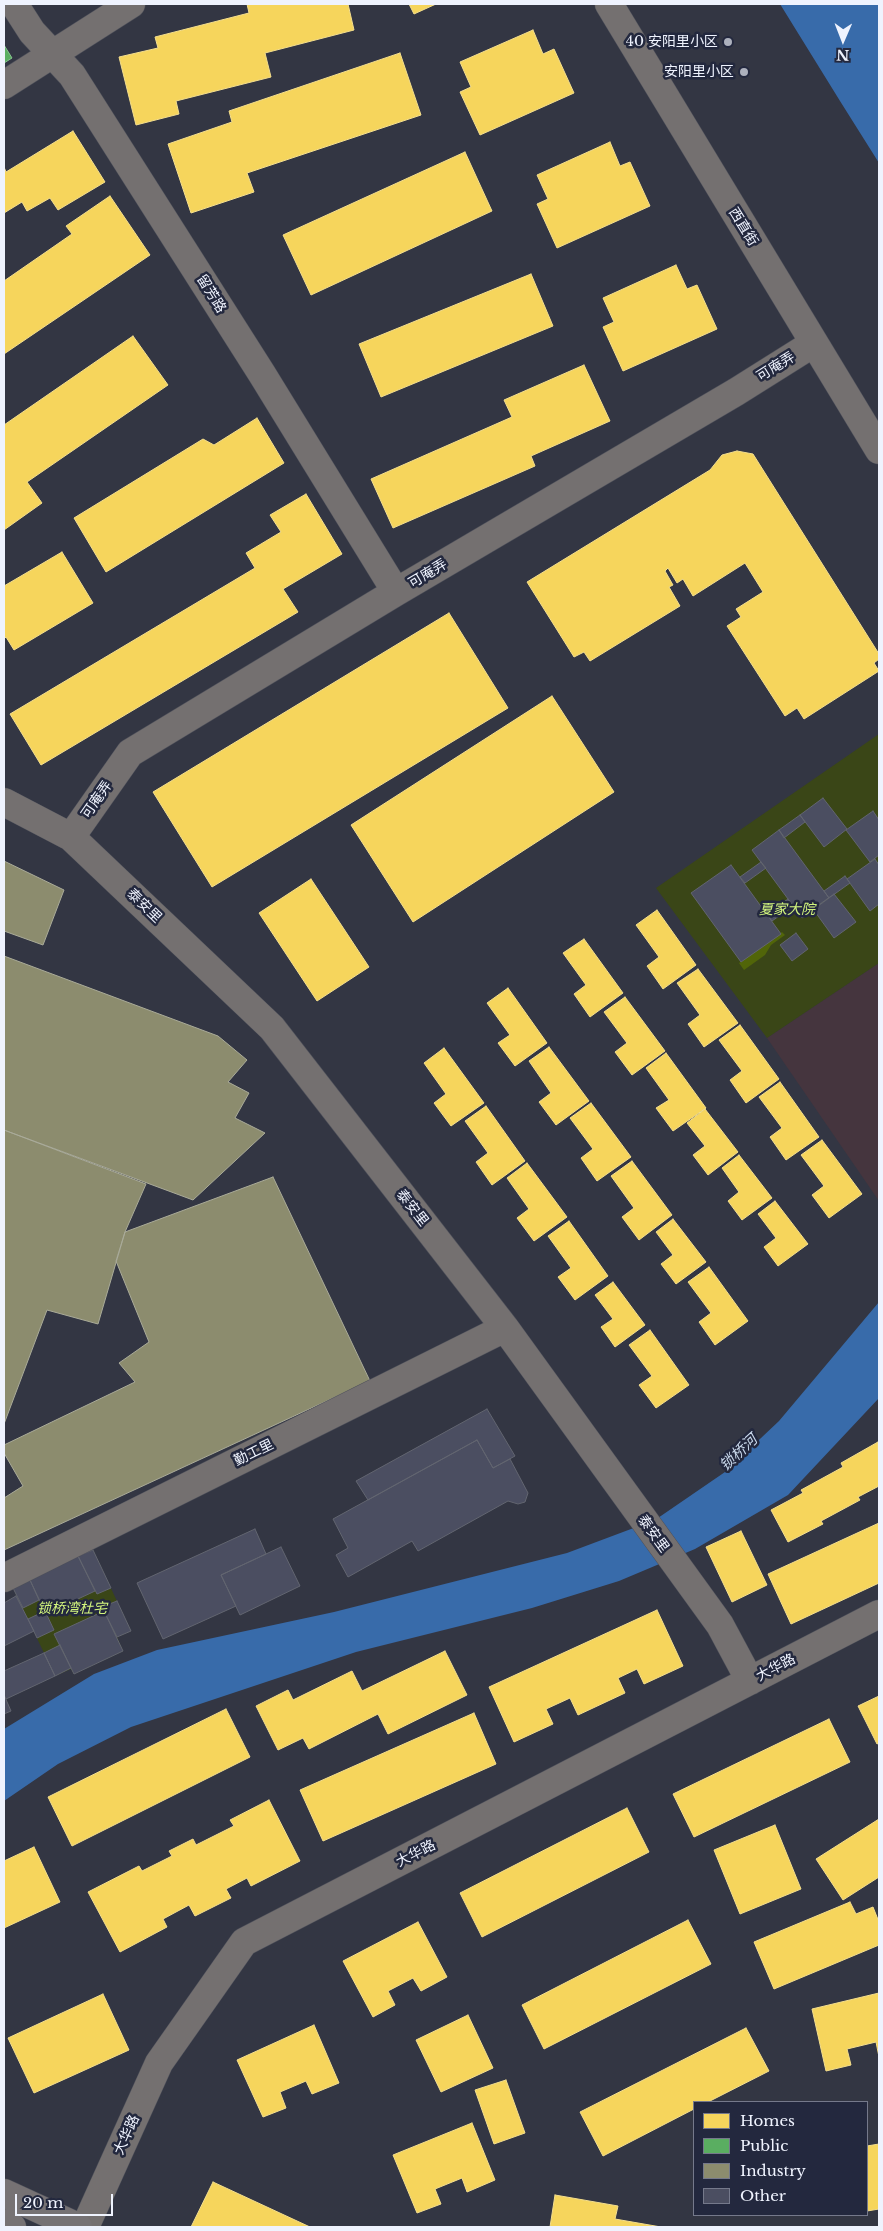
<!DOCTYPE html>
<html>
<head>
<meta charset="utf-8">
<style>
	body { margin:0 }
	#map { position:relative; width:883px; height:2231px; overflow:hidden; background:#333643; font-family:"Libre Baskerville",serif }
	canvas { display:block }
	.frame { position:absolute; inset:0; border:5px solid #eff3fe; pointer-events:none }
	.legend { position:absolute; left:693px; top:2101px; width:175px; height:115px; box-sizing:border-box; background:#23283e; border:1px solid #75798b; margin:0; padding:6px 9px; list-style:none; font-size:15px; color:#eff3fe }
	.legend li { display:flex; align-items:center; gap:10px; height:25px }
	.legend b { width:25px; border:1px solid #75798b }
	.north { position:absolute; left:818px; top:15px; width:50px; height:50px; -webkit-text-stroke:4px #23283e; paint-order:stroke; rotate:181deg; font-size:14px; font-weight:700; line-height:20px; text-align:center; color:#eff3fe }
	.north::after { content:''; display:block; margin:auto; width:18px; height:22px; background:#eff3fe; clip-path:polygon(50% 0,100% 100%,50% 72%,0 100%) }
	.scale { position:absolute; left:15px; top:2194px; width:98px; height:22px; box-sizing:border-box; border:2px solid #eff3fe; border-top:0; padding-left:6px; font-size:15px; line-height:18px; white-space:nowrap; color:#eff3fe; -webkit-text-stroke:4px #23283e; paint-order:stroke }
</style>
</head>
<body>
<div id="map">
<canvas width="883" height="2231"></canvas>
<div class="frame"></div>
<ul class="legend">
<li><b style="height:14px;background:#f6d55c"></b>Homes</li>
<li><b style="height:14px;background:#5aae61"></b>Public</li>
<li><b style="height:14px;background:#8c8c6e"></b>Industry</li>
<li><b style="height:14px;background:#4b4e61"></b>Other</li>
</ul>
<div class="north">N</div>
<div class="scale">20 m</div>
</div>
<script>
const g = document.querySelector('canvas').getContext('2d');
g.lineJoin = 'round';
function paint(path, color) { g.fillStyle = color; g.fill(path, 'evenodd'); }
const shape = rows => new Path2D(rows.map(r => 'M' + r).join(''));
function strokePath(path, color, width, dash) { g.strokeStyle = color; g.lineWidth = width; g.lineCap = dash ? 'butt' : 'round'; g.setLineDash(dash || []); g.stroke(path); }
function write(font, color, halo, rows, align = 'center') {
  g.font = font + ' "Libre Baskerville","Noto Sans SC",serif'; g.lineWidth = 5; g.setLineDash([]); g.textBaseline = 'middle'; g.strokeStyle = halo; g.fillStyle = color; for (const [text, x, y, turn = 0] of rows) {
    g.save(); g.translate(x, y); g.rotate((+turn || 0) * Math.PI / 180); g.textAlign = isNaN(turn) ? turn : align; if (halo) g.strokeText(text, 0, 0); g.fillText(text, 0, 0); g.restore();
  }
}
const commercial = shape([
	[879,963,879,1201,767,1038]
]);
const green = shape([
	[879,734,879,963,767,1038,656,888],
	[93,1550,131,1631,117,1637,123,1651,74,1674,71,1669,55,1676,13,1588]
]);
const forest = shape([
	[782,932,785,935,771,945,765,955,744,970,739,963]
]);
const water = shape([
	[780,4,879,4,879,163,840,101],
	[879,1302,879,1398,788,1495,695,1549,619,1581,532,1608,356,1652,131,1727,58,1764,4,1801,4,1729,94,1674,157,1650,334,1612,567,1553,655,1520,725,1472,779,1421]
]);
const homes = shape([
	[247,4,348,4,354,30,265,53,271,77,176,101,179,114,136,125,119,57,158,48,155,37,249,13,247,4],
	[409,4,436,4,414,14,409,4],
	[533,30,543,54,554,49,574,93,480,135,460,92,471,87,460,62,533,30],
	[400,53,421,115,247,173,254,192,191,213,168,144,232,122,229,111,400,53],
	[73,131,105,182,58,210,50,198,27,211,22,202,4,213,4,167,6,172,73,131],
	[610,142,620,166,630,162,650,206,557,248,537,204,548,199,537,175,610,142],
	[465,152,492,211,311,295,283,235,465,152],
	[110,196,150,255,4,354,4,281,72,234,66,226,110,196],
	[676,265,687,289,697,285,717,329,623,371,603,327,614,322,603,298,676,265],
	[531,274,553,326,381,397,359,344,531,274],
	[133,336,168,385,27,482,42,503,4,530,4,425,133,336],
	[584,365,610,421,531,456,535,466,393,528,371,479,512,417,504,400,584,365],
	[257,418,284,463,106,572,74,518,203,439,214,445,257,418],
	[737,451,753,454,879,654,879,659,874,663,879,671,804,719,797,708,785,716,727,626,741,617,736,609,763,592,745,563,693,596,683,579,677,583,668,568,665,571,673,585,669,587,680,606,590,661,584,652,574,657,527,582,710,470,722,455,737,451],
	[306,494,342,554,283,589,298,612,41,765,10,714,255,568,246,553,281,532,270,515,306,494],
	[62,552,93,603,14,650,6,637,4,639,4,586,62,552],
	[449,613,508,708,212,887,153,792,449,613],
	[552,696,614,792,413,922,351,825,552,696],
	[311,879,369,967,317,1001,259,913,311,879],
	[657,910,696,965,663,989,647,966,659,957,636,925,657,910],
	[584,939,623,993,590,1017,574,994,586,985,563,953,584,939],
	[698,969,738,1023,704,1047,688,1024,700,1015,677,983,698,969],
	[508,988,547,1043,515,1066,498,1043,510,1035,487,1003,508,988],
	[625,997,665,1051,632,1075,615,1052,627,1043,604,1012,625,997],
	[740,1025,779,1079,746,1103,730,1080,742,1071,719,1040,740,1025],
	[549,1047,589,1101,556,1125,539,1102,551,1093,529,1061,549,1047],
	[444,1048,484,1103,451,1126,434,1103,446,1094,424,1063,444,1048],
	[666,1053,706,1108,673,1131,656,1108,669,1100,646,1068,666,1053],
	[780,1082,819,1137,786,1160,770,1137,782,1128,759,1097,780,1082],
	[591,1103,631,1157,597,1181,581,1158,593,1149,570,1118,591,1103],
	[486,1106,525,1161,492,1185,476,1162,488,1153,465,1121,486,1106],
	[705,1109,738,1152,708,1175,693,1155,705,1146,687,1123,705,1109],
	[822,1140,862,1194,829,1218,812,1195,824,1186,801,1155,822,1140],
	[739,1155,772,1198,742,1220,728,1201,739,1192,722,1168,739,1155],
	[632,1161,672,1215,639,1240,622,1217,634,1208,611,1176,632,1161],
	[527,1163,567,1217,534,1241,517,1218,529,1209,507,1178,527,1163],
	[775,1201,808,1244,778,1266,764,1247,776,1238,758,1214,775,1201],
	[673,1219,706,1262,676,1284,661,1264,673,1255,656,1232,673,1219],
	[569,1221,608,1276,575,1300,558,1277,571,1268,548,1236,569,1221],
	[709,1267,748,1321,715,1345,699,1322,711,1313,688,1282,709,1267],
	[613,1282,645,1325,615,1347,601,1327,613,1319,595,1295,613,1282],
	[650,1330,689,1385,656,1408,639,1385,652,1376,629,1345,650,1330],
	[878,1442,879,1486,858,1497,860,1500,821,1521,823,1524,788,1542,771,1510,803,1493,801,1490,843,1467,841,1463,878,1442],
	[879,1523,879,1583,791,1624,768,1574,879,1523],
	[741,1531,767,1585,732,1602,706,1547,741,1531],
	[657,1610,683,1666,644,1684,637,1669,618,1678,625,1693,578,1715,570,1698,546,1709,553,1724,514,1742,489,1687,657,1610],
	[445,1651,467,1695,388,1734,378,1714,309,1749,303,1738,278,1750,256,1706,288,1690,293,1700,352,1671,362,1691,445,1651],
	[879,1696,879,1743,877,1744,858,1706,879,1696],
	[226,1709,250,1757,72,1846,48,1797,226,1709],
	[474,1713,496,1764,323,1841,300,1790,474,1713],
	[829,1719,850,1762,694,1837,673,1794,829,1719],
	[269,1800,300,1861,251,1886,247,1878,226,1889,231,1898,195,1916,189,1905,163,1919,167,1927,120,1952,88,1892,139,1866,142,1871,172,1856,169,1851,193,1839,196,1845,234,1826,230,1820,269,1800],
	[627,1808,649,1852,482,1937,460,1893,627,1808],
	[879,1819,879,1877,843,1900,816,1859,879,1819],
	[775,1825,801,1889,740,1914,714,1850,775,1825],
	[34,1847,60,1902,4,1928,4,1861,34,1847],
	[850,1902,856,1914,873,1907,879,1922,879,1945,774,1989,754,1942,850,1902],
	[688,1920,711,1964,544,2049,522,2005,688,1920],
	[418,1922,447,1977,421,1991,413,1978,388,1991,395,2005,373,2017,343,1961,418,1922],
	[879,1993,879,2057,876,2042,847,2049,851,2065,826,2071,812,2009,879,1993],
	[103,1994,129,2050,34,2093,8,2038,103,1994],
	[468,2015,493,2068,441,2092,416,2040,468,2015],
	[314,2025,339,2083,312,2094,306,2081,280,2092,286,2108,263,2117,237,2060,314,2025],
	[746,2028,769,2071,708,2102,694,2102,694,2109,603,2156,580,2112,746,2028],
	[506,2080,525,2133,494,2144,475,2090,506,2080],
	[472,2123,495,2180,467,2192,462,2178,435,2189,441,2204,417,2213,393,2155,472,2123],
	[879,2144,879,2209,867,2211,867,2146,879,2144],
	[213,2182,310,2227,191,2227,213,2182],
	[555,2195,618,2206,615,2219,661,2227,550,2227,555,2195]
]);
const public = shape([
	[4,45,12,58,4,63,4,45]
]);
const industry = shape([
	[4,861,64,890,43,945,4,931,4,861],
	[4,956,218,1036,247,1060,228,1082,249,1093,235,1118,265,1133,193,1200,4,1130,4,956],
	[4,1130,146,1184,125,1232,98,1324,47,1310,4,1424,4,1130],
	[273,1177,370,1381,4,1550,4,1498,23,1486,4,1453,4,1445,135,1382,119,1363,149,1342,116,1261,125,1232,273,1177]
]);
const building = shape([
	[823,798,847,829,824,847,800,815,823,798],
	[873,811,879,820,879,855,870,862,846,830,873,811],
	[800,815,805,822,784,838,779,830,800,815],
	[779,830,829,898,802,918,752,850,779,830],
	[875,859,879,865,879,904,870,911,847,879,875,859],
	[761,862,766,868,745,883,740,877,761,862],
	[731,865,781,934,741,962,691,893,731,865],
	[845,876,850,883,829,898,824,891,845,876],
	[834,894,856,922,834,938,813,909,834,894],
	[788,899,793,906,772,921,767,914,788,899],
	[796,933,808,949,792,961,780,945,796,933],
	[487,1409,515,1456,493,1468,477,1440,368,1500,356,1481,487,1409],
	[477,1440,493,1468,510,1459,528,1493,525,1502,518,1504,508,1501,418,1551,412,1541,348,1577,336,1555,348,1548,333,1519,477,1440],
	[255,1529,266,1554,221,1575,236,1606,163,1639,137,1583,255,1529],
	[281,1547,300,1586,240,1615,221,1575,281,1547],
	[93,1550,111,1588,97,1594,78,1556,93,1550],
	[78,1556,95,1591,46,1614,30,1580,78,1556],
	[30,1580,39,1600,23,1608,13,1588,30,1580],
	[16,1596,34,1631,4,1646,4,1603,16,1596],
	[117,1601,131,1631,117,1637,102,1607,117,1601],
	[45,1611,54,1630,37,1638,28,1619,45,1611],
	[104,1611,123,1651,74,1674,54,1634,104,1611],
	[60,1645,71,1668,55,1676,44,1653,60,1645],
	[44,1653,55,1676,6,1699,4,1695,4,1671,44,1653],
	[4,1695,11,1711,4,1714,4,1695]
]);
const street = shape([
	[14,4,32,32,72,75,262,374,396,592],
	[609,4,879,450],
	[4,85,131,4],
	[4,802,71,837,272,1028,505,1328,720,1625,750,1681],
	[71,837,130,753,396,592,736,392,814,343],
	[4,1578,505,1328],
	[85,2227,159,2063,244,1942,879,1614]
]);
const secondary = shape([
	[4,2193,78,2227],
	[4,2223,12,2227]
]);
const markers = [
	[728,42,5,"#adb1bd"],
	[744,72,5,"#adb1bd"]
];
const poiNames = [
	["40 安阳里小区",718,42],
	["安阳里小区",734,72]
];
const streetNames = [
	["西直街",743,227,58],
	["留芳路",211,294,58],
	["可庵弄",776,367,-32],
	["可庵弄",428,574,-31],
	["可庵弄",97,800,-55],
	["泰安里",144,906,44],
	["泰安里",412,1208,52],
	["勤工里",254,1453,-26],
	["泰安里",653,1534,54],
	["大华路",776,1668,-28],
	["大华路",416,1854,-27],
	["大华路",127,2135,-66]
];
const parkNames = [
	["夏家大院",787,910],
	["锁桥湾杜宅",72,1609]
];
const waterNames = [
	["锁桥河",739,1453,-43]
];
paint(commercial, '#45353e');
paint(green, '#3a4617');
paint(forest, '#516509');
paint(water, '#386baa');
paint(homes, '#f6d55c');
strokePath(homes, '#f4de8d', 1);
paint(public, '#5aae61');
strokePath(public, '#87c390', 1);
paint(industry, '#8c8c6e');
strokePath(industry, '#aaab99', 1);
paint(building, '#4b4e61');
strokePath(building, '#626570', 1);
strokePath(street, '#4f515b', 29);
strokePath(secondary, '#4f515b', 29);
strokePath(street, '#747070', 28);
strokePath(secondary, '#767274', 28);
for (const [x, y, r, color] of markers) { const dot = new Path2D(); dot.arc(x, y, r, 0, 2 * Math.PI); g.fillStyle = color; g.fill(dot); strokePath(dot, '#23283e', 2); }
write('14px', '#eff3fe', '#23283e', poiNames, 'right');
write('14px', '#eff3fe', '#23283e', streetNames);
write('italic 14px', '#d2f57d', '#23283e', parkNames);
write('italic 15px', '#cbdaed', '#23283e', waterNames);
</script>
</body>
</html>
